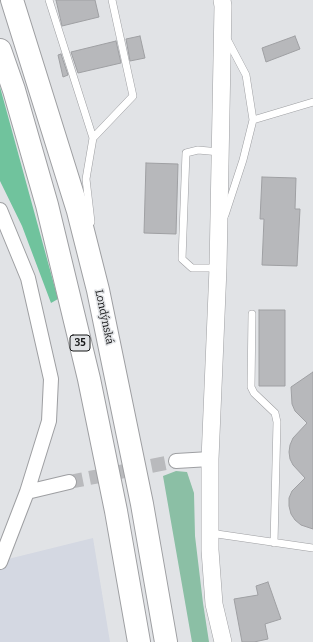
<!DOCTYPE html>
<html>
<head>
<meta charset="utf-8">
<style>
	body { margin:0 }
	canvas { display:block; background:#e1e3e6 }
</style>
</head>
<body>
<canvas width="313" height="642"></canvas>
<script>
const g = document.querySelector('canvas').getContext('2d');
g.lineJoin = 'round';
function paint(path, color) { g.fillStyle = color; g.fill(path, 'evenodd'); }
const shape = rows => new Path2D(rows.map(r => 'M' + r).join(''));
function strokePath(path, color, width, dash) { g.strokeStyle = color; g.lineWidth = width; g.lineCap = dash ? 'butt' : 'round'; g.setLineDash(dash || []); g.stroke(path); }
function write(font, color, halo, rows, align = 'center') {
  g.font = font + ' Bitter,serif'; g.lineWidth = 3; g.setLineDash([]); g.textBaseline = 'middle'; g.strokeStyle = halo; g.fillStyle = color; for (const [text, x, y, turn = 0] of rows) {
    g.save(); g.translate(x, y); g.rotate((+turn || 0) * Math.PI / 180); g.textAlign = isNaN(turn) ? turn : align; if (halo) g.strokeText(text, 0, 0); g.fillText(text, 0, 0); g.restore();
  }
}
const built = shape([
	[93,538,110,642,0,642,0,561]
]);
const green = shape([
	[176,471,187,472,194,493,195,536,203,603,209,642,192,642,163,476]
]);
const forest = shape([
	[0,87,58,299,51,303,22,226,0,181]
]);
const building = shape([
	[56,0,95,0,99,17,62,26,56,0],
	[140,36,145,58,130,61,126,39,140,36],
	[295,36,300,49,266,62,262,48,295,36],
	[116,41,121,63,78,73,71,52,116,41],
	[61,54,68,75,63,77,58,55,61,54],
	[146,163,178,164,176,234,144,233,146,163],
	[262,177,296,178,295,209,300,209,297,266,262,265,264,219,260,219,262,177],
	[259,310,285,310,285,386,259,386,259,310],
	[313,372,313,529,301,525,295,520,291,514,289,506,289,498,292,491,305,478,293,465,290,459,289,452,290,445,293,438,307,423,295,411,292,404,291,387,313,372],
	[268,582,281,619,265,624,268,639,254,642,242,642,234,599,258,595,256,586,268,582]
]);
const minorTunnel = shape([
	[69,482,176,461]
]);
const service = shape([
	[49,0,93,138,86,179,91,222],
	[253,120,313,102],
	[93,138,133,96,112,0],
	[225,215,243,160,253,120,246,75,227,39],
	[218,268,192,268,182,259,186,153,198,150,220,152],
	[252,314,251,387,254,393,275,413,277,422,274,543],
	[210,533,313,548]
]);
const minor = shape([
	[0,210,28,278,51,379,49,421,27,492,0,562],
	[176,461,210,459],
	[27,492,69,482]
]);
const tertiary = shape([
	[222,0,223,6,218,268,210,459,210,550,214,604,223,642]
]);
const trunk = shape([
	[12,0,78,211,98,290,142,504,166,642],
	[0,50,14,90,47,205,89,379,116,511,139,642]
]);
const shields = [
	[80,343,20]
];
const shieldNames = [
	["35",80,343]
];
const streetNames = [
	["Londýnská",104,317,78]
];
paint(built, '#d4d8e2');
paint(green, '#8bbfa5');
paint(forest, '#70c39d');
paint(building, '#b7b8bb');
strokePath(building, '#9fa0a3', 1);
strokePath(minorTunnel, '#b9babd', 14, [14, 7]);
strokePath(service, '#9e9fa2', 8);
strokePath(minor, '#9e9fa2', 16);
strokePath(tertiary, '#9e9fa2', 18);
strokePath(trunk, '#9e9fa2', 24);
strokePath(service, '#fff', 7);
strokePath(minor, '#fff', 14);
strokePath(tertiary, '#fff', 17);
strokePath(trunk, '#fff', 22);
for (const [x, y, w] of shields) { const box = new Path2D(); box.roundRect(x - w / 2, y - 8, w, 16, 3); g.fillStyle = '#e1e3e6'; g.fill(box); strokePath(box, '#171819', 1); }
write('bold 10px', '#171819', null, shieldNames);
write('11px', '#171819', '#e1e3e6', streetNames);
</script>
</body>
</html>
